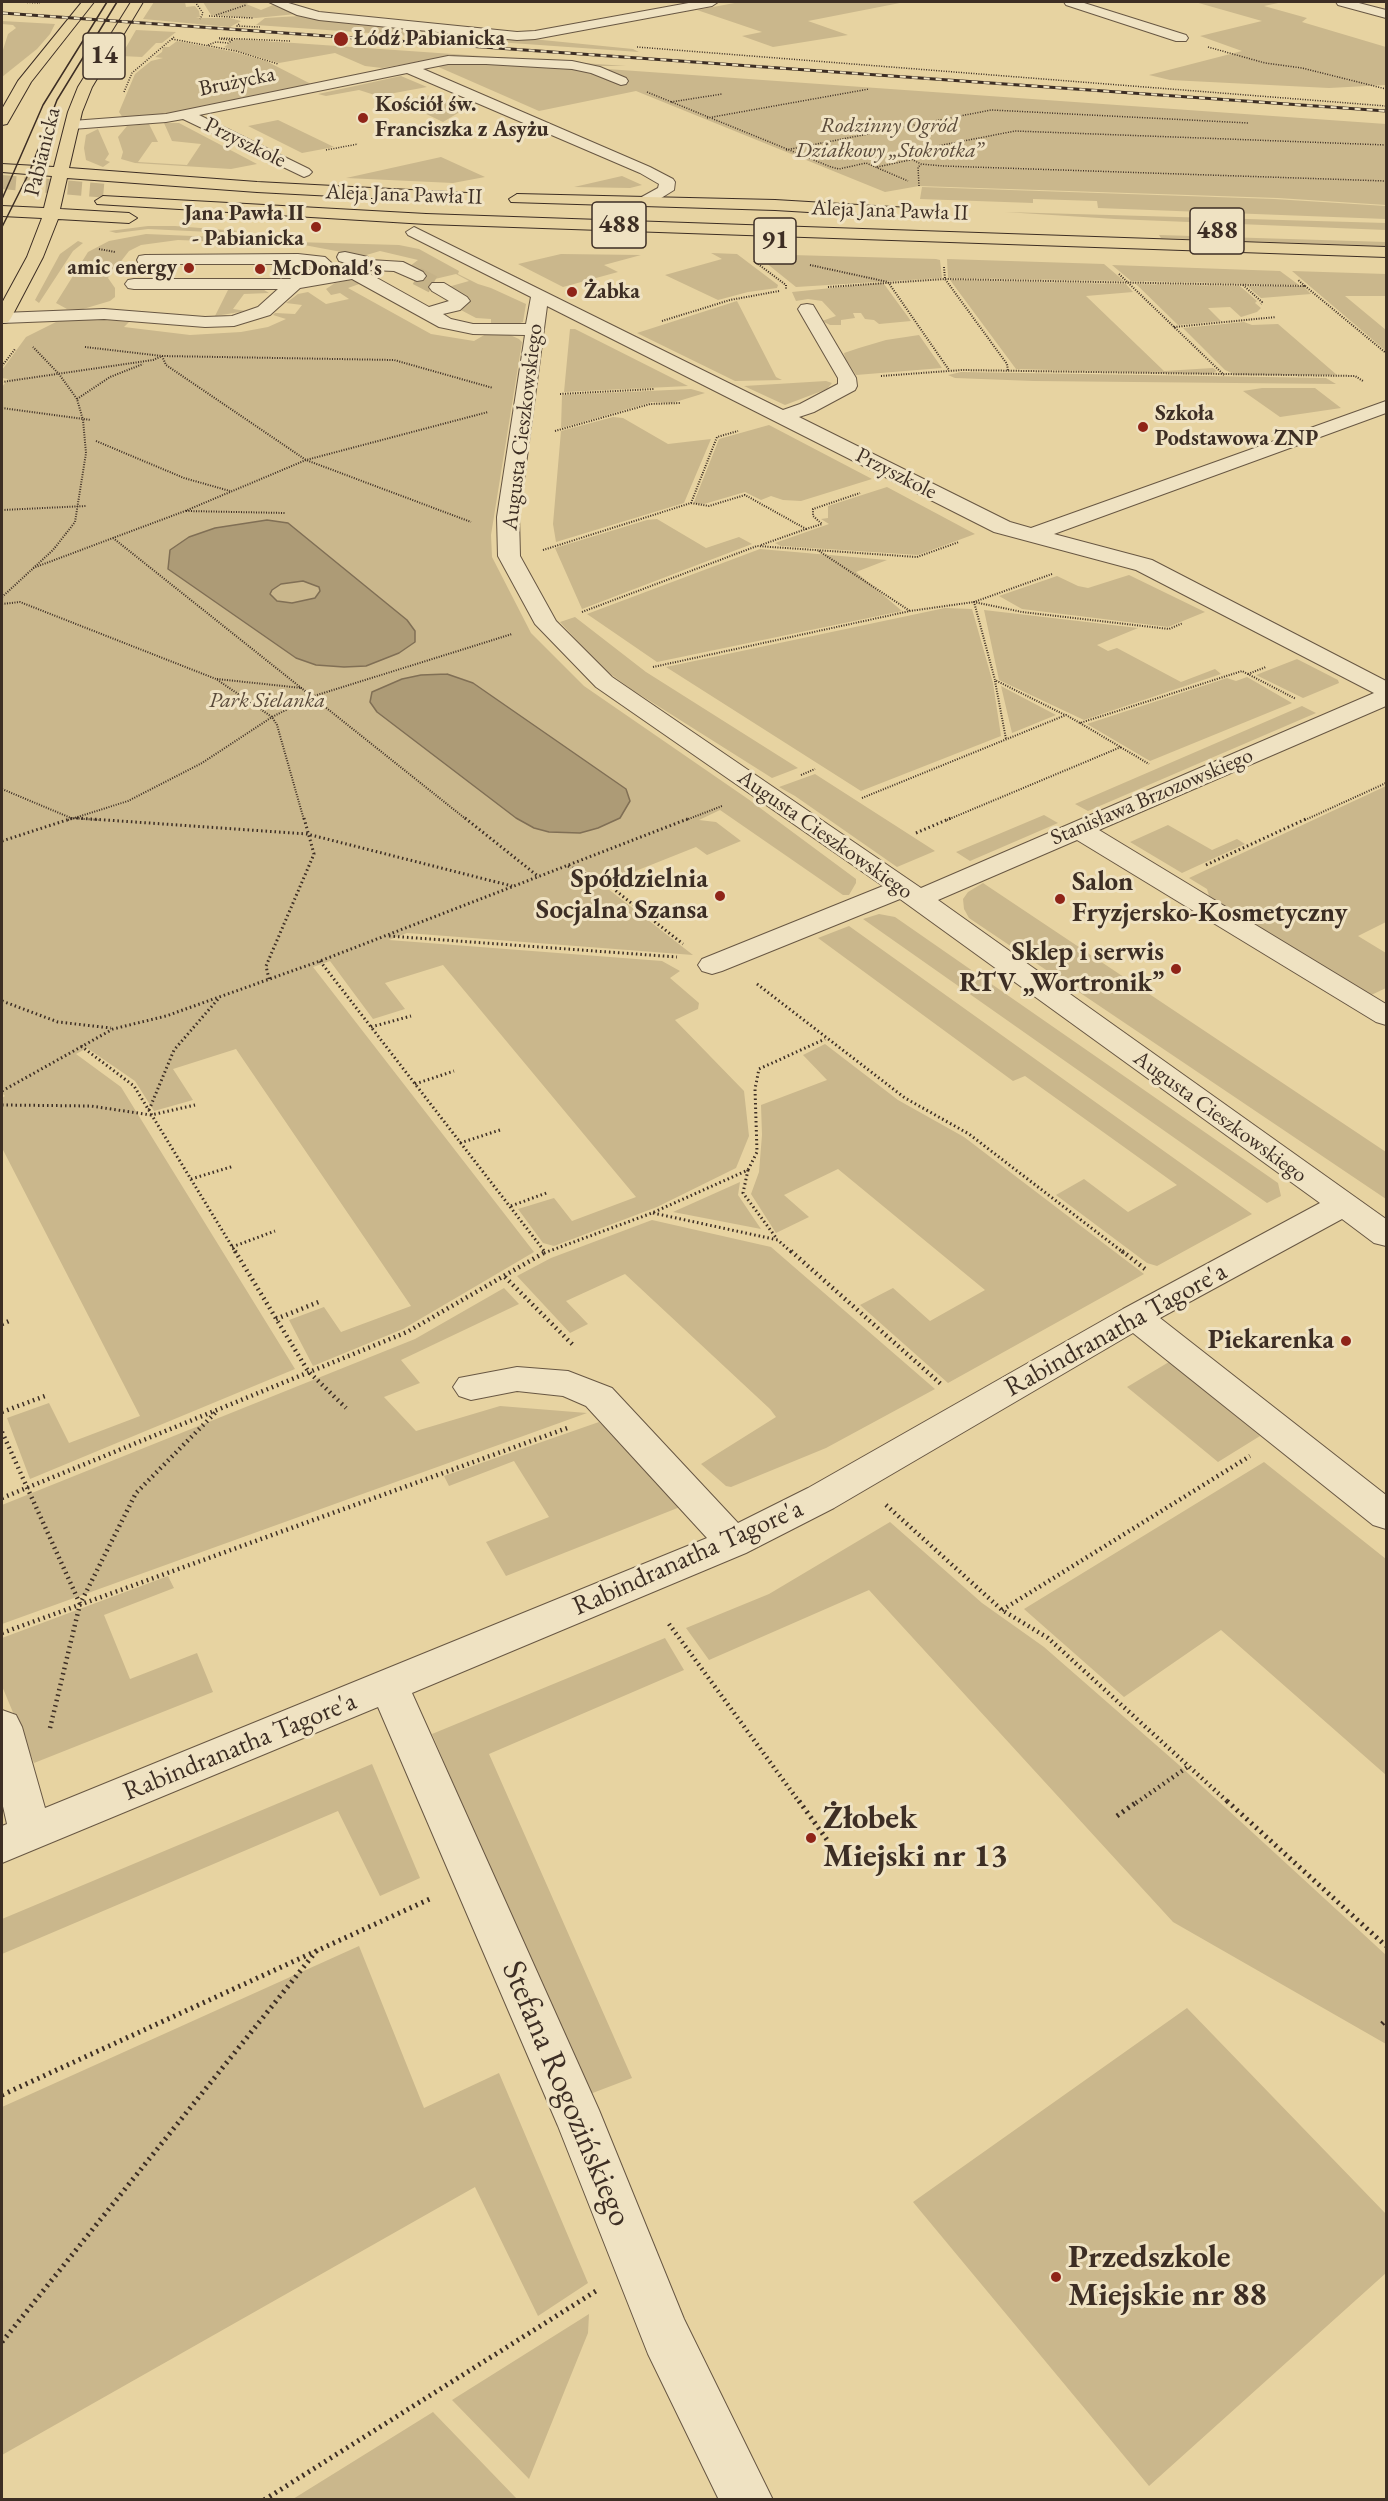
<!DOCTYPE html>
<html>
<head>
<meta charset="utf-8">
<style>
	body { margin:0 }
	#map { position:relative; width:1388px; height:2501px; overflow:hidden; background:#e7d3a1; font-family:"EB Garamond",serif }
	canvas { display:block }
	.frame { position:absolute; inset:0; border:3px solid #3d2e24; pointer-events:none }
</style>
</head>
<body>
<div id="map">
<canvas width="1388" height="2501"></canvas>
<div class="frame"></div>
</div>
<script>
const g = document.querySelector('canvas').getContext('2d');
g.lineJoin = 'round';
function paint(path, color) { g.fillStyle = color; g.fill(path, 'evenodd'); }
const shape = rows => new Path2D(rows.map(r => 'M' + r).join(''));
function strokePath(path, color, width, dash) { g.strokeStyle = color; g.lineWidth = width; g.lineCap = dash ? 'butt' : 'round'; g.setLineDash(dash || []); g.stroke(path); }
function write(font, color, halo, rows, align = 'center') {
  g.font = font + ' "EB Garamond",serif'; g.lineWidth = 6; g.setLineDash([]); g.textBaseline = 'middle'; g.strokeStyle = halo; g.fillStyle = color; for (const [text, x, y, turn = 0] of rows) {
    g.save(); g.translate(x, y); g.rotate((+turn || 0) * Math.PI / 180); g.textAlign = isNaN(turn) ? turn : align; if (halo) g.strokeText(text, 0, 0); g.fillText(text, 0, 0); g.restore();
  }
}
const green = shape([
	[154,2,185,2,186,7,195,6,199,11,200,17,196,18,230,18,241,21,230,27,143,19],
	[203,2,251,2,246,4,261,10,273,5,296,14,256,18,211,15],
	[740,2,905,2,808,21,848,35,773,47,742,36,762,32,697,10],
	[1195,2,1283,2,1264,6,1307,18,1302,22,1386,47,1386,85,1329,88,1170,80,1149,75,1242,51,1200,36,1262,21],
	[300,16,633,49,639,52,256,25,265,18],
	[2,21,55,24,50,34,37,49,2,77,2,53,8,34,16,28,13,25,2,24],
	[136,30,176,32,162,43,156,43,142,57,121,56],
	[236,39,626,66,589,66,429,60,382,68,365,66,335,53,279,63,224,47],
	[177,41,234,52,266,61,311,84,152,117,123,118,119,112,135,74,151,61,163,58,155,57,162,52,163,47,169,47],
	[465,63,572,68,601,77,626,79,607,69,1386,124,1386,205,1278,198,919,186,885,192,636,91,539,111,434,65],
	[401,76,427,87,378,96,359,90,326,96,318,94],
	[431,95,463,110,443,122,399,101],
	[278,120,334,147,302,153,248,126],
	[164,123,179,123,257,164,231,169,135,163,121,159,123,152,118,137,127,126,149,124,158,142,152,142,138,162,187,165,201,144,172,141],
	[98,129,109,154,105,160,110,162,103,167,86,160,84,148,86,135],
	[441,157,485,177,453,183,346,178],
	[622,176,642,185,630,188,574,187],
	[922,187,1274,199,1386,206,1386,219,1098,208,1097,201,1033,199,1033,203,920,199],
	[1005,212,1386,223,1386,230,1115,219],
	[148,226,175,226,238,231,231,233,148,229,116,233,109,231],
	[146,234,240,238,260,241,399,245,419,249,459,271,458,274,478,284,491,288,526,304,523,322,511,326,491,326,491,319,476,318,459,309,448,287,469,281,456,274,435,279,410,266,418,260,380,251,363,256,304,245,178,240,141,245,129,251,108,278,115,288,115,297,110,301,83,309,67,309,56,303,88,252,109,241],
	[1159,235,1386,242,1386,246,1161,238],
	[78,241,83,243,73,251,39,303,35,300,60,254],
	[711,253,737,254,778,285,777,288,748,292,718,300,665,275,722,259],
	[561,254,641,255,604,265,618,272,563,287,518,264],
	[755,254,936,259,940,260,942,278,796,287],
	[947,259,1104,264,1124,281,948,278],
	[1112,265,1280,271,1299,285,1131,281],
	[1292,271,1386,274,1386,296,1345,296,1386,330,1386,351],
	[349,280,362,283,348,288,431,334,474,341,486,334,510,335,519,339,522,342,491,535,492,557,531,633,584,686,748,799,856,879,856,883,849,895,843,895,720,810,699,820,716,822,741,841,707,855,696,847,608,882,577,867,569,870,603,885,693,955,407,933,389,940,662,961,680,971,670,978,699,1003,698,1009,675,1020,744,1091,749,1136,736,1168,657,1207,554,1246,543,1243,518,1209,554,1198,572,1221,636,1197,443,965,385,983,405,1009,373,1019,330,961,313,967,534,1252,403,1329,313,1366,289,1320,324,1307,341,1332,411,1306,236,1049,173,1069,193,1100,154,1111,135,1081,87,1048,76,1054,121,1087,295,1369,30,1479,7,1418,49,1403,69,1443,140,1416,2,1148,2,1098,5,1096,2,1093,2,387,8,379,2,378,2,370,26,337,56,322,69,319,97,319,129,322,124,327,190,335,241,332,268,327,286,319,273,315,275,313,295,314,302,305,286,303,298,294,308,292,326,304,349,299,340,293,331,295,326,289,335,283],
	[950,280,1126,284,1133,292,1086,296,1164,371,1213,368,1217,371,1210,374,1016,369],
	[881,283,884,284,911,321,879,324,874,320,865,319,861,313,853,313,855,318,841,320,841,325,830,325,822,321,836,316,822,301,808,299,796,301,792,292],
	[1136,284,1240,286,1257,301,1255,303,1261,308,1257,312,1241,317,1230,307,1208,308,1221,321,1178,325],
	[1247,286,1303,286,1311,294,1261,298],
	[229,288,261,288,269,293,244,294,233,309,246,311,215,316],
	[737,301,776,377,782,380,735,381,637,333],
	[1244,322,1252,325,1278,324,1337,375,1236,375,1225,370,1183,328],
	[570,329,575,329,688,386,564,392],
	[919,335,942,368,856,375,845,358,844,353,859,348,886,340],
	[961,372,1326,378,1336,384,1034,381,955,378,948,375],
	[826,381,832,383,827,389,785,405,744,386],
	[1262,388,1315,388,1341,408,1280,417,1243,391],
	[691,389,705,393,672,403,652,402,561,428,562,395],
	[613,417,623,418,668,444,711,439,684,503,556,542,553,524,561,431],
	[769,425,872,479,801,501,783,500,771,496,761,500,745,492,704,504,696,504,694,502,719,439],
	[887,487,975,534,918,555,781,546,775,543,829,524,821,519,828,518,828,506],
	[657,519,706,548,739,537,752,544,582,609,555,548,647,520],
	[760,549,887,560,856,572,902,611,657,662,587,614],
	[1129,575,1205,612,1168,627,1022,609,999,596,1057,576,1078,586,1088,588],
	[945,608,972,609,993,683,1001,736,861,791,666,667],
	[984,610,1138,628,1097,645,1108,651,1117,648,1181,682,1215,669,1221,674,1084,720,999,680],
	[575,617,646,672,798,768,772,778,631,689,601,667,560,622],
	[1297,659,1338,680,1339,683,1303,698,1256,675],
	[1247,677,1292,703,1150,761,1087,724,1227,678,1236,681],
	[1001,686,1056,715,1012,733],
	[1302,706,1316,713,1088,811,1075,804],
	[815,774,935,851,897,867,795,796,779,787],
	[1386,786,1386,922,1358,936,1386,953,1386,988,1367,997,1211,902,1207,889,1189,878],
	[1044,815,1058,823,970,861,956,852],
	[1168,825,1212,850,1237,839,1245,844,1182,873,1130,842],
	[983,883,1386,1152,1386,1199,969,918,964,909,963,899,968,892],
	[879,914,895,917,1278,1183,1281,1196,1267,1203,863,919],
	[849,926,1252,1214,1157,1266,1147,1263,1056,1195,1084,1179,1128,1212,1177,1185,1025,1076,1013,1081,818,938],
	[825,1044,898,1100,964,1137,1144,1274,948,1383,860,1305,893,1288,930,1321,985,1290,838,1169,784,1195,809,1217,776,1233,751,1194,759,1172,762,1135,761,1105,827,1080,803,1055],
	[740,1182,738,1195,761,1229,673,1212],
	[652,1220,771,1247,935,1389,826,1448,731,1487,726,1486,701,1464,776,1417,770,1409,625,1274,566,1301,588,1324,570,1333,517,1276,551,1258],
	[504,1288,519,1304,401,1360,420,1383,384,1397,416,1431,500,1406,587,1413,2,1624,2,1505,415,1339],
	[1169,1362,1260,1436,1218,1462,1127,1387],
	[599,1422,680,1507,506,1576,486,1542,549,1517,514,1461,449,1486,444,1476],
	[1264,1462,1386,1559,1386,1775,1221,1630,1124,1697,1024,1609],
	[890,1522,982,1603,1044,1647,1179,1765,1386,1955,1386,2044,1173,1922,869,1590,709,1660,686,1628,769,1594],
	[168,1576,174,1588,104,1615,130,1679,197,1653,213,1692,34,1763,2,1686,2,1638],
	[665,1638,684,1670,489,1754,632,2078,590,2094,583,2086,432,1734],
	[372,1764,420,1878,380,1896,338,1811,2,1954,2,1919],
	[359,1946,424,2108,499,2073,588,2283,538,2316,475,2187,2,2455,2,2107],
	[1187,2008,1386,2214,1386,2273,1149,2486,913,2202],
	[589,2314,588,2333,529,2479,452,2400],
	[433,2412,517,2499,293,2499]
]);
const water = shape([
	[267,520,288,523,407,620,415,631,415,642,399,653,366,666,344,667,316,665,296,658,168,569,170,550,189,537,215,528,267,520],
	[303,581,319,587,320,591,315,598,292,603,277,601,270,594,272,590,281,584,303,581],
	[447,674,473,683,626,789,630,801,620,818,598,828,580,833,549,832,534,828,516,818,377,712,370,702,372,692,402,679,421,675,447,674]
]);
const minorTunnel = shape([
	[417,276,438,287]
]);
const majorTunnel = shape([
	[2,182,108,191]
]);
const pathFar4 = shape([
	[17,2,40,3],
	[195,2,203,13,200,19],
	[216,15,246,5],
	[209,16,253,18],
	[239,24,237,26,260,27],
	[219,38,290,41],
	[172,39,236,51,278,64],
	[208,45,216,42,228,43,233,40,219,39],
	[637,47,1386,106],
	[1208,47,1265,63,1302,68,1386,89],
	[124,92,132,73,174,37],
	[647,92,831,167,839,169,866,163,908,181],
	[671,102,722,94],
	[707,118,869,89],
	[1386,145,1015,131,917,150,908,153,907,157,921,164,943,166,1386,181],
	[326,150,358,144],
	[786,150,991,110,1249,123],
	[877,167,910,160],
	[919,186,918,167,921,165]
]);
const pathFar3 = shape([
	[99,249,115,252],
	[754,261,786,285,786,289],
	[810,265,888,282,949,370],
	[944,267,945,279,1007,364,1008,371],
	[1119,274,1224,375],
	[1243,285,1262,302,1261,304],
	[1305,286,1386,353],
	[828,287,945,279,1305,286,1298,280],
	[662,321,730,300,779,291],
	[1174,327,1276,317],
	[85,347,162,356,394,360,493,388],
	[2,366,15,349],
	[881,376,962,370,1355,376,1363,381],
	[2,382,153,360,162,356,166,365,306,460,471,522],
	[560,394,654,389],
	[77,399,110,377,143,364],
	[2,408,91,420],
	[555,431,650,404,680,403],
	[96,441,184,478,230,491],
	[691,503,709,506,745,495,806,529,761,545],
	[2,510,86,506],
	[186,511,285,513],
	[806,529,822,524,813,516,813,509,860,493],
	[113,538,467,820],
	[543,550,691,503,717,437,738,431],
	[819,551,910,611],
	[33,568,185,511,306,460,488,412],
	[1052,574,974,602,995,680,1065,715],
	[2,597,53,550,75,522,86,453,83,420,77,399,59,374,33,347],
	[2,604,20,602,216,679,272,717,277,725,304,820],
	[582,612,757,546,917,557,959,542],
	[653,667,910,611,974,602,1022,612,1169,629,1183,623],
	[1248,674,1266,667],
	[217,679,302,688],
	[995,681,1006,739],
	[1080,723,1149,764],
	[801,775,815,769],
	[2,789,71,818,99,820],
	[862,798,1066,715,1080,723,1242,671,1296,699],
	[68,820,128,801,202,763,272,717,314,696,512,634],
	[686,820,722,806],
	[947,820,1121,747],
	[1305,820,1386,783]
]);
const pathFar2 = shape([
	[77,818,307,834,512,886],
	[465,818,539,877],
	[916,833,951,818],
	[2,841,73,818],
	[1206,865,1308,818],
	[568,866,606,883,683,944],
	[389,936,677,957],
	[320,961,545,1252],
	[269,979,266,966,314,854,304,818],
	[757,984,905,1098,969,1134,1124,1253],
	[2,1001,58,1022,111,1028],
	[371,1027,411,1016],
	[81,1046,134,1086,236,1253],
	[415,1084,454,1071],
	[2,1091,113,1029,166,1016,320,961,690,818],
	[2,1105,91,1106,151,1115,195,1105],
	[149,1110,174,1050,219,998],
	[460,1143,500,1130],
	[748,1170,743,1193,777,1239],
	[191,1179,234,1166],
	[511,1206,549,1192],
	[653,1213,778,1240,792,1253],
	[232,1247,275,1231],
	[544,1253,652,1213,748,1170,757,1152,755,1089,759,1069,825,1039]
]);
const pathFar1 = shape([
	[235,1251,308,1371,346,1408],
	[791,1251,942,1385],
	[1122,1251,1145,1269],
	[505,1277,575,1347],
	[276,1319,321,1301],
	[2,1324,9,1321],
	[2,1412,45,1396],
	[2,1432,80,1604],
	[2,1498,407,1332,547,1251],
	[886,1505,1002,1610,1048,1638,1229,1803],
	[1002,1610,1250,1456],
	[669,1624,800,1803],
	[2,1633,570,1427],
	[50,1728,80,1604,136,1493,217,1411],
	[1136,1803,1189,1766]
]);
const path = shape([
	[799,1801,838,1855],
	[1227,1801,1386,1946],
	[1117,1816,1138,1801],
	[1382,2024,1386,2020],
	[2,2095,432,1898],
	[2,2342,318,1949],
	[264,2500,596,2291]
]);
const minor = shape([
	[269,2,285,2,319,12,517,32,535,31,694,2,718,2,712,6,535,39,517,40,319,20,297,15,269,2],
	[1064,2,1081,2,1186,35,1188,38,1186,41,1176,41,1066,5,1064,2],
	[1336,2,1355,2,1386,10,1386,18,1338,5,1336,2],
	[448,56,572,61,600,67,626,78,628,81,626,84,621,85,591,73,572,69,486,64,448,64,423,69,650,167,673,179,675,182,674,190,650,205,638,205,636,202,638,199,658,188,659,184,640,173,407,73,199,115,309,169,312,172,309,175,304,177,183,119,166,122,72,129,65,125,72,121,166,114,448,56],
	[414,227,783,410,800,404,838,384,838,378,798,309,801,305,807,304,813,305,856,378,857,386,855,390,814,412,799,417,1010,522,1031,528,1386,401,1386,413,1054,534,1152,560,1386,681,1386,706,1099,830,1386,1004,1386,1025,1376,1022,1077,840,938,900,1386,1219,1386,1246,1374,1243,1342,1219,1160,1318,1386,1495,1386,1529,1373,1525,1133,1333,834,1508,746,1553,412,1693,599,2110,684,2319,773,2500,719,2500,648,2354,558,2126,378,1707,2,1863,2,1826,7,1824,2,1802,2,1710,16,1715,22,1727,45,1808,707,1538,586,1406,563,1396,517,1391,471,1400,459,1396,453,1387,459,1378,517,1367,568,1371,612,1388,738,1523,808,1488,1123,1309,1320,1203,900,899,722,971,712,974,702,971,698,965,702,959,883,886,596,687,535,624,498,556,497,517,525,335,473,334,439,327,352,279,300,288,270,315,234,326,205,327,104,319,2,323,2,313,104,309,205,317,232,316,258,307,278,289,134,289,128,288,125,284,128,280,134,279,290,279,297,273,318,268,298,264,139,264,137,260,139,256,145,255,298,254,325,257,335,266,333,272,355,266,339,261,337,257,339,253,345,252,368,257,370,260,403,262,423,272,426,276,423,280,417,281,394,271,371,270,368,273,429,307,449,301,432,291,429,287,432,283,444,283,467,297,470,301,460,310,443,314,451,319,473,324,526,324,531,297,408,235,406,232,414,227],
	[547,306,994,532,1136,570,1374,693,921,888,612,677,556,621,520,556,519,517,547,306]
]);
const major = shape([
	[82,2,94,2,31,82,7,124,2,125,2,109,18,81,82,2],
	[131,2,143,2,92,87,82,112,69,168,257,182,468,193,476,198,468,203,257,192,67,178,60,209,129,213,137,218,129,223,58,219,43,257,11,318,8,322,2,323,2,303,27,257,42,218,2,216,2,206,44,208,52,176,2,172,2,164,54,167,68,112,78,87,131,2],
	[517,194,775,200,909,208,917,213,909,218,775,210,511,202,509,199,517,194],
	[103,196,426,214,1386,247,1386,257,426,224,97,204,95,201,103,196]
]);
const tram = shape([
	[2,199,43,105,107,2],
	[2,227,29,173,57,100,117,2]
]);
const rail = shape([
	[2,13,1386,111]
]);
const markers = [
	[341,39,8,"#8f2418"],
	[363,118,6,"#8f2418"],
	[316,227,6,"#8f2418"],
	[189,268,6,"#8f2418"],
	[260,269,6,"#8f2418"],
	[572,292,6,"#8f2418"],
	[1143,427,6,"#8f2418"],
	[720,896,6,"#8f2418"],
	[1060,899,6,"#8f2418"],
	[1176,969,6,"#8f2418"],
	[1346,1341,6,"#8f2418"],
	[811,1838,6,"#8f2418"],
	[1056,2277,6,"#8f2418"]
];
const farPoinames = [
	["Łódź Pabianicka",354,39],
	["Kościół św.",375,105],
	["Franciszka z Asyżu",375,130],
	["Jana Pawła II",304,214,"right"],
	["- Pabianicka",304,239,"right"],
	["amic energy",177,268,"right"],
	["McDonald's",272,269],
	["Żabka",584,292],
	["Szkoła",1155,414],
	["Podstawowa ZNP",1155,439]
];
const farStreetnames = [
	["Brużycka",237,82,-12],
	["Przyszkole",245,143,26],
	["Pabianicka",43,152,-76],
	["Aleja Jana Pawła II",404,195,2],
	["Aleja Jana Pawła II",890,211,2],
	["Augusta Cieszkowskiego",523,427,-83],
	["Przyszkole",896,474,27],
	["Stanisława Brzozowskiego",1152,797,-23],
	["Augusta Cieszkowskiego",825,835,35],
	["Augusta Cieszkowskiego",1220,1117,36]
];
const farParknames = [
	["Rodzinny Ogród",889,126],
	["Działkowy „Stokrotka”",889,151],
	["Park Sielanka",267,701]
];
const shields = [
	[104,56,42],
	[619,225,54],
	[1217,231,54],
	[775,241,42]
];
const shieldNames = [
	["14",104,56],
	["488",619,225],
	["488",1217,231],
	["91",775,241]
];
const poiNames = [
	["Spółdzielnia",708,880],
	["Socjalna Szansa",708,911],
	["Salon",1072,883,"left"],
	["Fryzjersko-Kosmetyczny",1072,914,"left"],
	["Sklep i serwis",1164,953],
	["RTV „Wortronik”",1164,984],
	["Piekarenka",1334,1341]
];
const streetNames = [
	["Rabindranatha Tagore'a",1116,1330,-29],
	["Rabindranatha Tagore'a",688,1558,-24],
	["Rabindranatha Tagore'a",240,1747,-22]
];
const nearPoinames = [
	["Żłobek",823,1819],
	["Miejski nr 13",823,1857],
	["Przedszkole",1068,2258],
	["Miejskie nr 88",1068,2296]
];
const nearStreetnames = [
	["Stefana Rogozińskiego",566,2094,67]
];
paint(green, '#cab78c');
paint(water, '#ad9b76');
strokePath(water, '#806f55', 1.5);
strokePath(minorTunnel, '#c5b288', 18, [18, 9]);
strokePath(majorTunnel, '#c5b288', 14, [14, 8]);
strokePath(minor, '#685743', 2);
strokePath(major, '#3d2e24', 2);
strokePath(pathFar4, '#3d2e24', 1.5, [1, 1.5]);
strokePath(pathFar3, '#3d2e24', 2, [1, 1.5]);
strokePath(pathFar2, '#3d2e24', 3, [1.5, 3]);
strokePath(pathFar1, '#3d2e24', 4.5, [1.5, 4]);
strokePath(path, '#3d2e24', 5, [2, 4.5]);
paint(minor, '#efe2c2');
paint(major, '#e7d3a1');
strokePath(tram, '#3d2e24', 1.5);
strokePath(rail, '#3d2e24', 3);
strokePath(rail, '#efe2c2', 2, [6]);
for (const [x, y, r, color] of markers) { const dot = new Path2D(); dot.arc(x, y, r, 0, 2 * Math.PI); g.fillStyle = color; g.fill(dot); strokePath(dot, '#efe2c2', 2); }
write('bold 22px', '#3d2e24', '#efe2c2', farPoinames, 'left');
write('22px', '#3d2e24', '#efe2c2', farStreetnames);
write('italic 22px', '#594939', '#efe2c2', farParknames);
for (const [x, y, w] of shields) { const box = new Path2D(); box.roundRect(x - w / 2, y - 23, w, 46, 4.5); g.fillStyle = '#efe2c2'; g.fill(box); strokePath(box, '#3d2e24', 1.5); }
write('bold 26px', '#3d2e24', null, shieldNames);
write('bold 27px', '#3d2e24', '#efe2c2', poiNames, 'right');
write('27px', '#3d2e24', '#efe2c2', streetNames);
write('bold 33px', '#3d2e24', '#efe2c2', nearPoinames, 'left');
write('33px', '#3d2e24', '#efe2c2', nearStreetnames);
</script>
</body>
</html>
